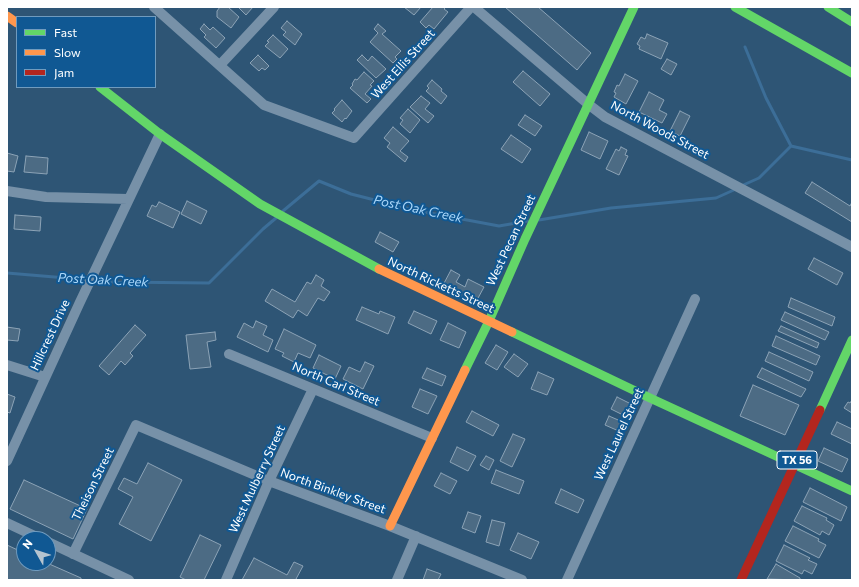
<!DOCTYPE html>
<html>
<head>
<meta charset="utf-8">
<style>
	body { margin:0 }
	#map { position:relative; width:859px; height:587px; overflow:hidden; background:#2e5575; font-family:Commissioner,sans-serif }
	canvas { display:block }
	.frame { position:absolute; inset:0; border:8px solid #fff; pointer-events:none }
	.legend { position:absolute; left:16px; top:16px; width:140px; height:72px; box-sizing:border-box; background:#105893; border:1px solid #709bbe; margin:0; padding:5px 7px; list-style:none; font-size:12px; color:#fff }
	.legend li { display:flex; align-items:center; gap:8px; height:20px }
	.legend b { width:20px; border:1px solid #709bbe }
	.north { position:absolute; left:16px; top:531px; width:40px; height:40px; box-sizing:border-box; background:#105893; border:1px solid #709bbe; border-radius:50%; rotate:309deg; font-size:11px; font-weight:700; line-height:16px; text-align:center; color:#fff }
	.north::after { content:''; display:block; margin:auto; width:14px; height:18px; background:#b6c4cf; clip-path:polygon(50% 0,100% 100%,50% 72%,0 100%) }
</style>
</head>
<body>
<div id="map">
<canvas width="859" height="587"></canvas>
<div class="frame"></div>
<ul class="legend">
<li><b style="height:5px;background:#63d668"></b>Fast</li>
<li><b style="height:5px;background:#ff974d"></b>Slow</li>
<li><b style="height:5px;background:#b3261e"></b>Jam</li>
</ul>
<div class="north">N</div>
</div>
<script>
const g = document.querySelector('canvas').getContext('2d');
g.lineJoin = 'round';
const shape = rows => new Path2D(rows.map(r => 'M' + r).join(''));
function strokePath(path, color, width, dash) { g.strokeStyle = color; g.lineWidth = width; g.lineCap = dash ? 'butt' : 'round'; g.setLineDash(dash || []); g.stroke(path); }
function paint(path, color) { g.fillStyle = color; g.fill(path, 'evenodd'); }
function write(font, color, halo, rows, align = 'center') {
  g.font = font + ' Commissioner,sans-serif'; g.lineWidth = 4; g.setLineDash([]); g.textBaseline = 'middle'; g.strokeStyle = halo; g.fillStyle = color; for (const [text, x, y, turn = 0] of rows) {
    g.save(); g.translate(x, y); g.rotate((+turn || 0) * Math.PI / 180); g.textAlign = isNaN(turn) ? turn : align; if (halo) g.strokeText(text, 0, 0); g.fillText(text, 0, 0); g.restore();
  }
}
const stream = shape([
	[745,47,766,98,791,146],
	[741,186,759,178,791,146,852,160],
	[283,211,319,181,351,194,414,210,499,226,528,221],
	[539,220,611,208,716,198,736,189],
	[7,273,114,282,209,283,263,229,276,218]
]);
const building = shape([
	[220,7,228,7,239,17,231,28,217,17,217,11,220,7],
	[238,7,253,7,246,15,238,7],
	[404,7,421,7,414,15,404,7],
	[433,7,446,7,444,9,448,12,434,29,429,25,426,28,420,22,433,7],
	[505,7,538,7,591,53,577,70,505,7],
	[287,21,302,34,295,45,283,35,286,32,281,28,287,21],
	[204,24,210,30,213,27,225,38,216,48,204,37,206,35,200,29,204,24],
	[378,24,386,31,382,34,401,51,395,57,397,59,393,63,370,42,378,33,374,29,378,24],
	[647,34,668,43,661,59,639,49,640,46,637,44,641,37,645,39,647,34],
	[273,35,288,49,280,58,265,46,269,42,267,41,273,35],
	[258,55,269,66,265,70,262,68,259,71,250,63,258,55],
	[362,55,368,61,372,56,386,69,376,78,357,60,362,55],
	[667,59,677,64,671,75,661,69,667,59],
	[523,71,550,94,540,106,513,82,523,71],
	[364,72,374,81,370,85,372,86,365,94,371,99,367,103,350,88,353,85,352,84,355,79,357,80,364,72],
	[625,74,638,81,626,104,614,97,616,93,614,92,617,85,619,86,625,74],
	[432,80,442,89,441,91,447,96,441,104,426,91,429,88,427,86,432,80],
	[649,92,664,100,659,110,667,114,662,123,639,112,649,92],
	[421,96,430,103,425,109,434,116,428,123,410,107,421,96],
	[342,100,352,111,346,119,345,118,342,122,332,113,335,110,334,109,342,100],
	[408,109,420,120,410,133,400,124,403,120,400,118,408,109],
	[680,111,690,116,680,136,670,131,680,111],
	[525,115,542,126,535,136,518,125,525,115],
	[393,127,409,141,400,151,408,157,405,162,387,147,390,143,384,138,393,127],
	[589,132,608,141,600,159,581,150,589,132],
	[511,135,531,149,522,163,501,149,511,135],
	[621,147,627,150,625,155,628,156,619,175,606,169,616,149,619,151,621,147],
	[7,153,18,156,14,172,7,171,7,153],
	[26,156,48,158,47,174,24,172,26,156],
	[812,182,850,206,852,202,852,222,805,193,812,182],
	[187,201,207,211,201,224,181,214,187,201],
	[159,202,180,212,173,228,147,216,152,205,156,207,159,202],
	[15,215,41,217,40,231,14,229,15,215],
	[380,232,399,242,393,252,375,242,380,232],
	[814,258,843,273,837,285,808,269,814,258],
	[451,270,460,275,456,282,465,287,468,279,484,287,477,300,471,297,470,301,442,287,451,270],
	[316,275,324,280,321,286,330,292,324,301,318,298,307,316,298,310,293,318,265,301,272,289,295,302,307,282,311,284,316,275],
	[791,298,835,317,832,326,788,307,791,298],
	[362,307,379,314,380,311,395,317,388,334,356,320,362,307],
	[414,311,437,321,431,334,408,323,414,311],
	[785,312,829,332,825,340,781,320,785,312],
	[256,321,267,326,263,335,273,340,268,352,237,337,244,323,253,328,256,321],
	[448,323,466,332,459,348,440,340,448,323],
	[135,325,146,335,130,353,133,356,125,365,121,361,109,375,99,366,135,325],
	[781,326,819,343,817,348,778,331,781,326],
	[7,327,20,329,18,341,7,340,7,327],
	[284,329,316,345,310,358,298,353,294,362,282,356,284,353,275,349,284,329],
	[215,332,216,340,207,342,211,367,190,369,186,335,215,332],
	[776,336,820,356,816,365,772,346,776,336],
	[496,345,508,352,497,370,485,363,496,345],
	[769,352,813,372,809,381,765,361,769,352],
	[514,354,528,364,518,377,504,367,514,354],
	[319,355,341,366,335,379,313,368,319,355],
	[365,362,374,366,363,389,343,379,349,367,360,372,365,362],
	[427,368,446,376,442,386,422,378,427,368],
	[762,368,806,389,801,397,757,377,762,368],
	[538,372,554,379,547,395,531,389,538,372],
	[753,385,799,405,785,435,740,416,753,385],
	[420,389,437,396,428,414,412,407,420,389],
	[7,394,15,397,10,413,7,412,7,394],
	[617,397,633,405,627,417,611,409,617,397],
	[852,400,852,413,844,408,848,402,850,403,852,400],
	[472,411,499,425,493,436,466,422,472,411],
	[609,416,625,423,621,432,605,425,609,416],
	[837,422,852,429,852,444,831,434,837,422],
	[513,434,525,439,512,467,500,461,513,434],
	[457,447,476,456,468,471,450,462,457,447],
	[824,448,848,459,842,472,818,461,824,448],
	[486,456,494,460,489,470,480,465,486,456],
	[148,463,182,480,151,541,119,524,133,497,118,489,124,478,137,484,148,463],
	[496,470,524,481,519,494,491,483,496,470],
	[441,473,457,481,450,494,434,486,441,473],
	[24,480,87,509,73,539,10,509,24,480],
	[810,488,847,507,841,521,803,502,810,488],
	[561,489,584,500,578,513,555,503,561,489],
	[802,506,827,518,826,520,834,525,829,535,822,531,820,535,794,521,802,506],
	[468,512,481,516,475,533,462,528,468,512],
	[492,520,505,523,499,546,486,542,492,520],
	[793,526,819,539,818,541,826,545,819,558,785,541,793,526],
	[518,533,539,542,531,559,510,550,518,533],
	[200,535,221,545,204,580,186,580,180,577,200,535],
	[7,545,24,553,24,563,47,563,81,578,81,580,7,580,7,545],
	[784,545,810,558,808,560,817,564,812,574,804,570,802,574,776,561,784,545],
	[254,558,287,575,294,562,303,566,296,579,299,580,242,580,254,558],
	[776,564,800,578,800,580,767,579,776,564],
	[427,569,441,574,438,580,423,580,427,569]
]);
const street = shape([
	[154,7,264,105,354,138,471,7],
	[474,7,588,104,605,117,852,247],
	[220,65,274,7],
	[7,191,46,197,128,199],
	[229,354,432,438],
	[7,365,45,377],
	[7,461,80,302,160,134],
	[7,523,41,539],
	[48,542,129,580],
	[73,554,136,425,269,481,390,526,522,580],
	[226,580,269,481,313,389],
	[397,580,416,536],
	[567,580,695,299]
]);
const fast = shape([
	[735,7,852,73],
	[828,7,852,22],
	[100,87,160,134,260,204,379,269],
	[512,332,650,398,852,491],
	[465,370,489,321,525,239,634,7],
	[820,410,852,340]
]);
const slow = shape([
	[7,16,17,23],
	[379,269,512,332],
	[390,526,465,370]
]);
const jam = shape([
	[741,580,820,410]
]);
const shields = [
	[797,460,40]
];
const shieldNames = [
	["TX 56",797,460]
];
const streetNames = [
	["West Ellis Street",403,64,-48],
	["North Woods Street",660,130,28],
	["West Pecan Street",511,240,-65],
	["North Ricketts Street",441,285,25],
	["Hillcrest Drive",50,335,-65],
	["North Carl Street",336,384,23],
	["West Laurel Street",619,434,-65],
	["West Mulberry Street",257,479,-65],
	["Theison Street",93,484,-64],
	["North Binkley Street",333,491,20]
];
const waterNames = [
	["Post Oak Creek",418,209,12],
	["Post Oak Creek",103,280,3]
];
strokePath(stream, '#3c6e98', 3);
paint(building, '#4c6b84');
strokePath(building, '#8ca3b6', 1);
strokePath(street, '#7791a8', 10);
strokePath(fast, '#63d668', 9);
strokePath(slow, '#ff974d', 9);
strokePath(jam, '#b3261e', 9);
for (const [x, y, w] of shields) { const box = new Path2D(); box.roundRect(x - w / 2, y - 9, w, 18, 3); g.fillStyle = '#105893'; g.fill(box); strokePath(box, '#fff', 1); }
write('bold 11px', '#fff', null, shieldNames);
write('12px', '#fff', '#105893', streetNames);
write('italic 13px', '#aad7fa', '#105893', waterNames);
</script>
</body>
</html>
